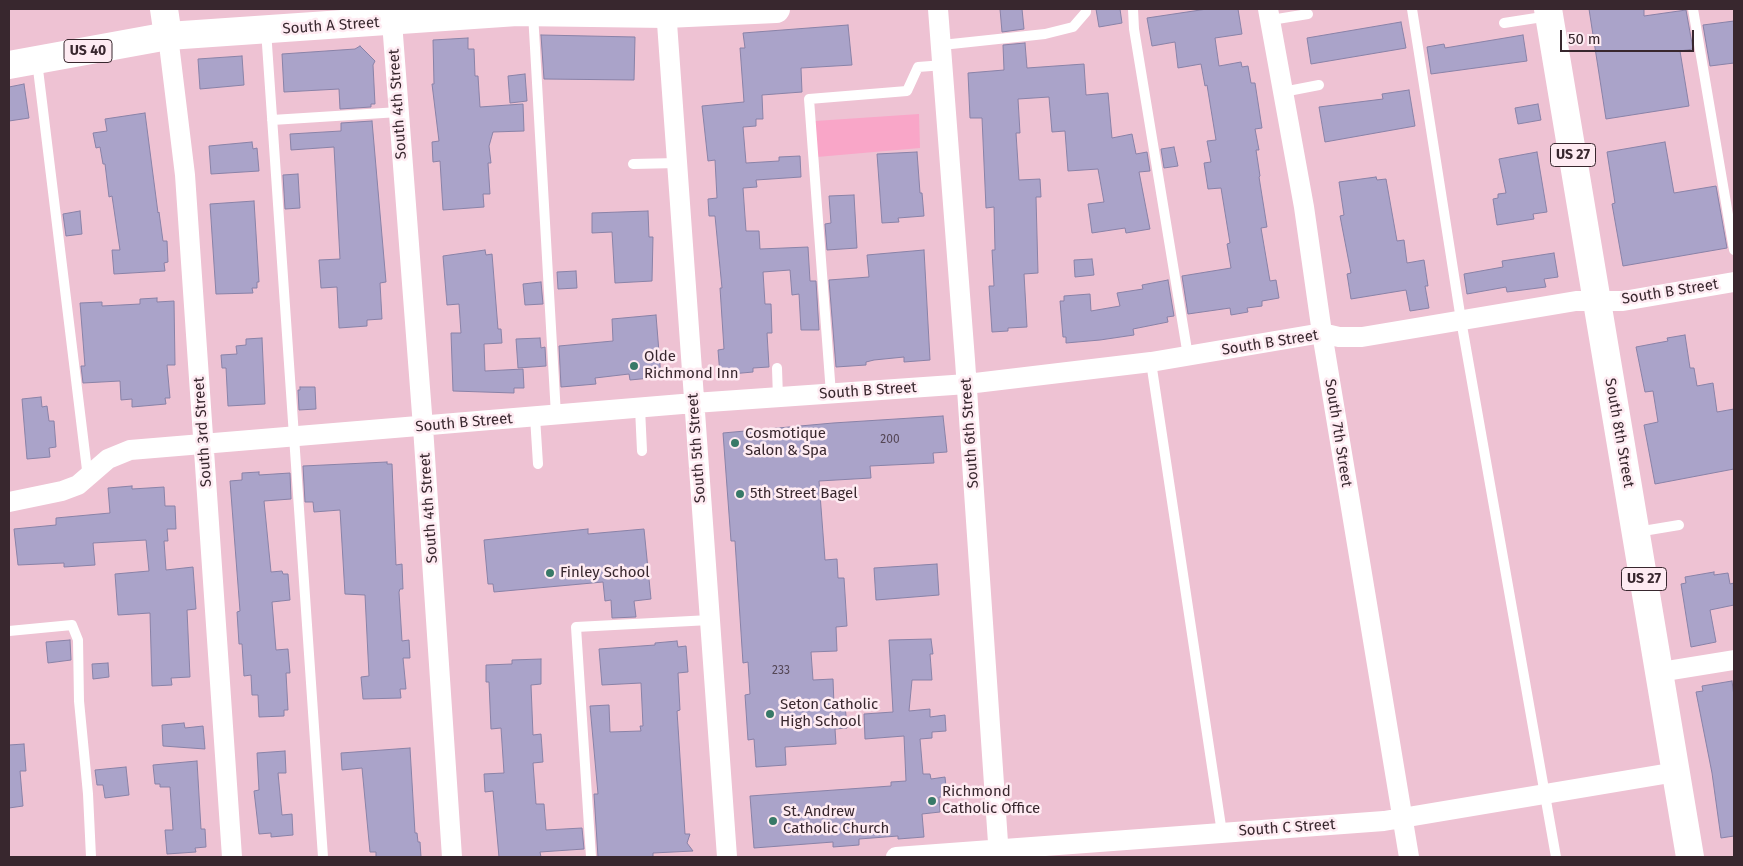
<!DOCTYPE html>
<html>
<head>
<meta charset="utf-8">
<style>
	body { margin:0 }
	#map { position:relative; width:1743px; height:866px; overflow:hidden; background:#eec2d3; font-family:"Fira Sans",sans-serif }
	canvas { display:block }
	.frame { position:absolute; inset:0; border:10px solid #38272e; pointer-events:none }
	.scale { position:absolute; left:1560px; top:30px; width:134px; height:22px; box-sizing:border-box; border:2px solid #38272e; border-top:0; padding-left:6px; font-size:15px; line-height:18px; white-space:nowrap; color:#38272e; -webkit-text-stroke:4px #feebf2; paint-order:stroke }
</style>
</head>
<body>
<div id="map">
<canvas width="1743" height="866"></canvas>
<div class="frame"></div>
<div class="scale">50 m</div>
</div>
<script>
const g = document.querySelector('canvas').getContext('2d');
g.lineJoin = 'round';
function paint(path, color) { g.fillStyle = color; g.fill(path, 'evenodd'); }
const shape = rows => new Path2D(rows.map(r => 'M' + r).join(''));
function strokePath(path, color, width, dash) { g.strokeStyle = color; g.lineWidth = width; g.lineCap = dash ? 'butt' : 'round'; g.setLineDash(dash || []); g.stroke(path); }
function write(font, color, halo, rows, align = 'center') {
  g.font = font + ' "Fira Sans",sans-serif'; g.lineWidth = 5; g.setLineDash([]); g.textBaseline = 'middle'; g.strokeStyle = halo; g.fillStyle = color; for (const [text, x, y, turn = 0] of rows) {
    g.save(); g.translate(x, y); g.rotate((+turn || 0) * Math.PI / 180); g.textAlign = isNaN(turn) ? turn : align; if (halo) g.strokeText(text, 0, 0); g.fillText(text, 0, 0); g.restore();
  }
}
const green = shape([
	[919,114,920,148,817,157,815,121]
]);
const building = shape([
	[1000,9,1022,9,1024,29,1002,32,1000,9],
	[1096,9,1120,9,1122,23,1099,27,1096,9],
	[1207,9,1238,9,1242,34,1215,38,1219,66,1241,62,1242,67,1248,66,1251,83,1255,83,1262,128,1255,129,1259,150,1256,150,1260,176,1259,177,1267,227,1261,228,1270,281,1276,280,1279,298,1262,301,1262,306,1247,308,1248,312,1231,315,1230,308,1188,314,1182,276,1231,268,1227,244,1230,243,1221,188,1208,189,1204,163,1211,162,1207,141,1216,140,1207,85,1205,86,1201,64,1178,68,1175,42,1152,46,1147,18,1207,9],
	[1589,9,1644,9,1644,16,1686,10,1693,49,1680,51,1689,106,1606,119,1589,9],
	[1734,21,1734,63,1710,66,1703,25,1734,21],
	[1401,22,1406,48,1311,64,1307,38,1401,22],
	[848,25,852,65,801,68,802,92,762,95,763,119,756,119,756,126,743,127,746,163,779,161,779,157,800,156,801,177,756,180,757,187,743,188,746,231,759,231,760,249,808,247,810,281,816,281,819,330,801,330,799,294,792,295,790,270,763,272,765,304,771,304,772,333,767,333,769,367,753,368,753,372,720,375,718,350,724,349,720,288,722,288,715,216,709,216,708,199,717,198,715,160,708,161,702,106,744,102,740,48,745,48,743,33,848,25],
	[541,35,635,37,634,80,544,79,541,35],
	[1523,35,1527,61,1431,74,1427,47,1444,44,1445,48,1523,35],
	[468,38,468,49,474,49,475,76,478,76,480,107,523,104,524,131,493,132,489,146,491,163,488,163,490,194,483,194,484,207,443,210,440,161,433,162,432,142,439,141,432,84,434,84,433,40,468,38],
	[1025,43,1027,68,1084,64,1086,95,1108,93,1112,138,1132,134,1136,154,1147,152,1150,171,1139,172,1150,229,1126,233,1125,228,1092,233,1088,204,1104,202,1098,169,1068,171,1065,131,1052,132,1049,97,1018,99,1020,133,1016,133,1019,180,1040,179,1041,197,1036,197,1038,273,1024,274,1027,327,1008,328,1008,331,992,332,989,286,994,286,992,250,995,250,994,207,986,208,982,118,970,118,968,73,1004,70,1003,45,1025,43],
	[360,46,375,61,373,65,375,104,371,104,371,107,340,109,339,89,284,92,282,54,355,49,360,46],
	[242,56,244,85,200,89,198,59,242,56],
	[525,74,527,101,510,103,508,76,525,74],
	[24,84,29,118,9,121,9,87,24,84],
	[1409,90,1415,126,1325,142,1319,107,1383,99,1382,94,1409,90],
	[1538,104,1541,120,1518,124,1515,108,1538,104],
	[145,113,158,213,159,212,163,241,167,241,168,262,164,263,165,271,114,274,112,250,120,250,112,196,109,197,105,164,103,164,100,147,96,148,93,133,107,131,105,119,145,113],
	[372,121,386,282,380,283,382,319,367,320,367,326,339,328,337,287,321,288,319,260,340,259,334,147,291,150,290,134,341,131,341,123,372,121],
	[252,142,253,149,257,148,259,171,211,174,209,146,252,142],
	[1665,142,1674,193,1716,186,1727,248,1623,266,1612,204,1615,203,1607,152,1665,142],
	[1174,147,1178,166,1164,168,1161,149,1174,147],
	[917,152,920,193,922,193,924,216,898,218,899,222,882,223,877,154,917,152],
	[1537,152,1547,212,1533,214,1534,219,1497,225,1493,199,1498,198,1498,194,1506,193,1499,159,1537,152],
	[298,174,300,208,285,209,283,175,298,174],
	[1376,177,1377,180,1386,179,1397,241,1404,240,1407,263,1424,260,1428,286,1425,286,1429,308,1410,311,1406,290,1351,299,1347,274,1351,273,1340,216,1344,215,1339,182,1376,177],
	[854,195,857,248,827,250,825,224,831,223,829,196,854,195],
	[254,201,259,282,257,282,257,288,252,288,253,293,216,294,210,204,254,201],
	[80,211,82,234,66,236,63,214,80,211],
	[648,211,649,237,653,237,652,281,615,283,612,232,592,233,592,213,648,211],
	[485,250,486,255,492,254,498,329,501,329,502,343,484,344,485,371,523,369,524,388,514,388,514,393,453,391,451,333,461,333,459,304,447,305,443,256,485,250],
	[924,250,930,360,904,362,904,357,874,360,866,362,866,365,836,367,829,280,869,277,867,255,924,250],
	[1554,253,1558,277,1544,279,1546,287,1507,292,1506,287,1467,294,1464,274,1503,267,1502,261,1554,253],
	[1092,259,1094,275,1075,277,1074,260,1092,259],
	[576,271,577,288,558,289,557,272,576,271],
	[1168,280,1174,316,1167,317,1168,322,1133,329,1134,335,1100,340,1066,343,1066,337,1063,337,1060,301,1064,301,1064,296,1090,294,1091,311,1120,306,1117,293,1143,289,1142,285,1168,280],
	[541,282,543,304,525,305,523,284,541,282],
	[157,298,157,302,174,301,175,365,167,365,170,398,165,398,166,404,132,407,132,399,121,400,120,381,83,383,81,366,85,366,80,303,102,302,102,306,140,304,140,299,157,298],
	[656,315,661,377,630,380,629,374,595,378,596,384,561,387,559,346,613,341,612,319,656,315],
	[1685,335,1690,368,1694,368,1697,386,1713,383,1717,412,1734,409,1734,469,1655,484,1644,425,1658,422,1653,391,1645,392,1636,347,1668,341,1667,338,1685,335],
	[262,338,265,404,228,406,226,368,222,368,221,355,237,354,236,346,246,345,246,339,262,338],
	[540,338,541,348,545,347,546,366,518,368,516,339,540,338],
	[300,387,315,387,316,409,299,410,298,390,300,390,300,387],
	[41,397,42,407,47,406,49,421,54,421,56,447,49,448,50,457,27,459,22,399,41,397],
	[943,416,947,452,933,453,934,463,870,466,871,478,819,481,825,560,837,559,838,578,844,578,847,626,836,627,837,651,811,652,813,680,833,679,834,705,845,704,847,728,835,729,836,744,785,747,786,765,756,767,754,739,748,740,745,695,750,694,748,662,743,663,735,541,731,541,723,433,833,423,943,416],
	[387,462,387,464,392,464,396,565,402,564,403,589,400,589,399,592,402,641,409,640,410,658,403,658,406,689,400,689,401,698,363,699,361,677,369,676,365,595,345,594,340,510,314,512,313,502,305,502,303,466,387,462],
	[259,472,259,475,290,473,291,499,264,501,271,572,282,571,283,574,288,574,290,600,272,602,276,650,288,649,290,673,286,673,288,710,284,710,284,716,259,717,258,695,252,695,251,675,244,676,242,644,239,644,237,612,240,611,230,481,242,480,242,473,259,472],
	[132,486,132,489,164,487,165,506,175,506,176,529,167,529,168,541,164,541,166,570,193,567,196,609,187,610,190,677,171,678,172,685,152,686,150,613,118,615,115,574,149,571,146,540,93,543,95,565,64,567,64,563,18,565,14,529,56,525,56,518,110,513,108,488,132,486],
	[588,529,588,534,644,529,651,599,634,601,636,617,612,618,611,600,605,601,603,582,494,592,493,584,488,584,484,540,588,529],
	[937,564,939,595,876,600,874,568,937,564],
	[1714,572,1714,575,1728,573,1730,584,1734,583,1734,605,1710,610,1716,642,1691,647,1681,584,1686,583,1685,577,1714,572],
	[931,639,933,654,930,654,932,680,912,680,909,711,930,709,930,717,945,715,946,731,932,732,932,738,920,739,923,774,930,774,931,779,945,777,947,797,939,797,940,812,922,814,924,837,898,839,898,836,859,839,859,845,833,847,833,842,754,848,750,796,891,786,891,782,906,781,904,736,865,739,864,714,893,712,889,640,931,639],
	[70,640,71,660,48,663,46,642,70,640],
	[677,641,678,647,686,646,688,672,678,673,680,710,677,711,685,834,690,834,687,843,693,851,653,853,653,857,598,857,594,794,598,794,590,706,609,705,610,732,641,731,640,726,643,726,641,683,602,685,599,649,655,645,655,643,677,641],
	[541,659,541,684,531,685,533,735,541,734,543,762,533,763,536,804,544,804,546,830,582,828,584,849,540,852,541,857,499,857,493,791,485,792,484,774,504,773,501,728,491,729,489,682,486,682,486,665,512,664,512,660,541,659],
	[108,663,109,677,93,679,92,664,108,663],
	[1732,681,1734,696,1734,836,1721,838,1712,773,1696,692,1703,691,1702,686,1732,681],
	[184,723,185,728,203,726,205,749,163,746,162,725,184,723],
	[24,744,26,771,20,771,23,806,9,808,9,745,24,744],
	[410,748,415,833,417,833,418,842,420,842,421,857,376,857,376,852,370,852,362,768,342,770,341,753,410,748],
	[285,751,286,773,278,773,282,815,292,814,293,835,271,837,271,833,259,834,254,791,259,790,257,753,285,751],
	[197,761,201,829,205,829,206,847,195,848,196,852,167,854,165,830,173,830,170,787,160,787,160,784,155,784,153,765,197,761],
	[126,767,129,795,105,798,103,785,97,785,95,770,126,767]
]);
const service = shape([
	[1133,9,1134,29,1188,356],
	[1412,9,1461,320,1556,857],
	[1693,9,1734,250],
	[533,13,556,415],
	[1271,20,1308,14],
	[1504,23,1549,16],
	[266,30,323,857],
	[942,45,1045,34,1073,27,1086,12,1086,9],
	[37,61,88,478],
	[1283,92,1319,85],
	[272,120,399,112],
	[633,164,677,163],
	[1151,362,1222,833],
	[777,368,778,398],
	[831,394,809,99,907,91,918,67,944,65],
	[640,408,642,451],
	[535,417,538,464],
	[1637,532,1679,525],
	[9,631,72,625,78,640,79,701,88,794,91,857],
	[591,857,576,627,710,620]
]);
const minor = shape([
	[391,9,423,427,452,857],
	[666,9,727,857],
	[938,9,965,360,999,857],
	[1268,9,1304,207,1322,333,1409,857],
	[168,36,185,175,232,857],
	[9,502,62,491,78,485,108,459,130,450,694,403,967,384,1151,362,1322,333,1339,337,1362,337,1576,301,1623,301,1734,282],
	[1660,672,1734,660],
	[896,857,1384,821,1676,772]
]);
const primary = shape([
	[164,9,168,36],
	[9,65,168,36,517,12,666,14,776,9]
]);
const trunk = shape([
	[1548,9,1690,857]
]);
const markers = [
	[634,366,5,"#387967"],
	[735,443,5,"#387967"],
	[740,494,5,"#387967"],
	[550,573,5,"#387967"],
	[770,714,5,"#387967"],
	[932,801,5,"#387967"],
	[773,821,5,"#387967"]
];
const numberNames = [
	["200",890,440],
	["233",781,671]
];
const shields = [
	[88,51,48],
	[1573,155,45],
	[1644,579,45]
];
const shieldNames = [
	["US 40",88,51],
	["US 27",1573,155],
	["US 27",1644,579]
];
const streetNames = [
	["South A Street",331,26,-4],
	["South 4th Street",398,104,-94],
	["South B Street",1670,292,-9],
	["South B Street",1270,343,-9],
	["South B Street",868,391,-4],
	["South B Street",464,423,-5],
	["South 3rd Street",203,432,-94],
	["South 6th Street",970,433,-94],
	["South 7th Street",1338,433,81],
	["South 8th Street",1619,433,80],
	["South 5th Street",697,448,-94],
	["South 4th Street",429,508,-94],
	["South C Street",1287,828,-4]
];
const poiNames = [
	["Olde",644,357],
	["Richmond Inn",644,374],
	["Cosmotique",745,434],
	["Salon & Spa",745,451],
	["5th Street Bagel",750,494],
	["Finley School",560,573],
	["Seton Catholic",780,705],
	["High School",780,722],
	["Richmond",942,792],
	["Catholic Office",942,809],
	["St. Andrew",783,812],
	["Catholic Church",783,829]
];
paint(green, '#f9a6c8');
paint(building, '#aaa3c9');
strokePath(building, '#8982a7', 1);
strokePath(service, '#fff', 10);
strokePath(minor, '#fff', 20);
strokePath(primary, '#fff', 28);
strokePath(trunk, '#fff', 28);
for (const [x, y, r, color] of markers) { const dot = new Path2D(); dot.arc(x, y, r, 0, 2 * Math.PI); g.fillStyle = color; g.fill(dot); strokePath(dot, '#feebf2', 2); }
write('12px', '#544655', null, numberNames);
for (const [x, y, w] of shields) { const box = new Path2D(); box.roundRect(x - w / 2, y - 11.5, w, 23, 4); g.fillStyle = '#feebf2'; g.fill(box); strokePath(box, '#38272e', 1); }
write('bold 14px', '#38272e', null, shieldNames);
write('15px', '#38272e', '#feebf2', streetNames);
write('15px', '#38272e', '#feebf2', poiNames, 'left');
</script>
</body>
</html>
